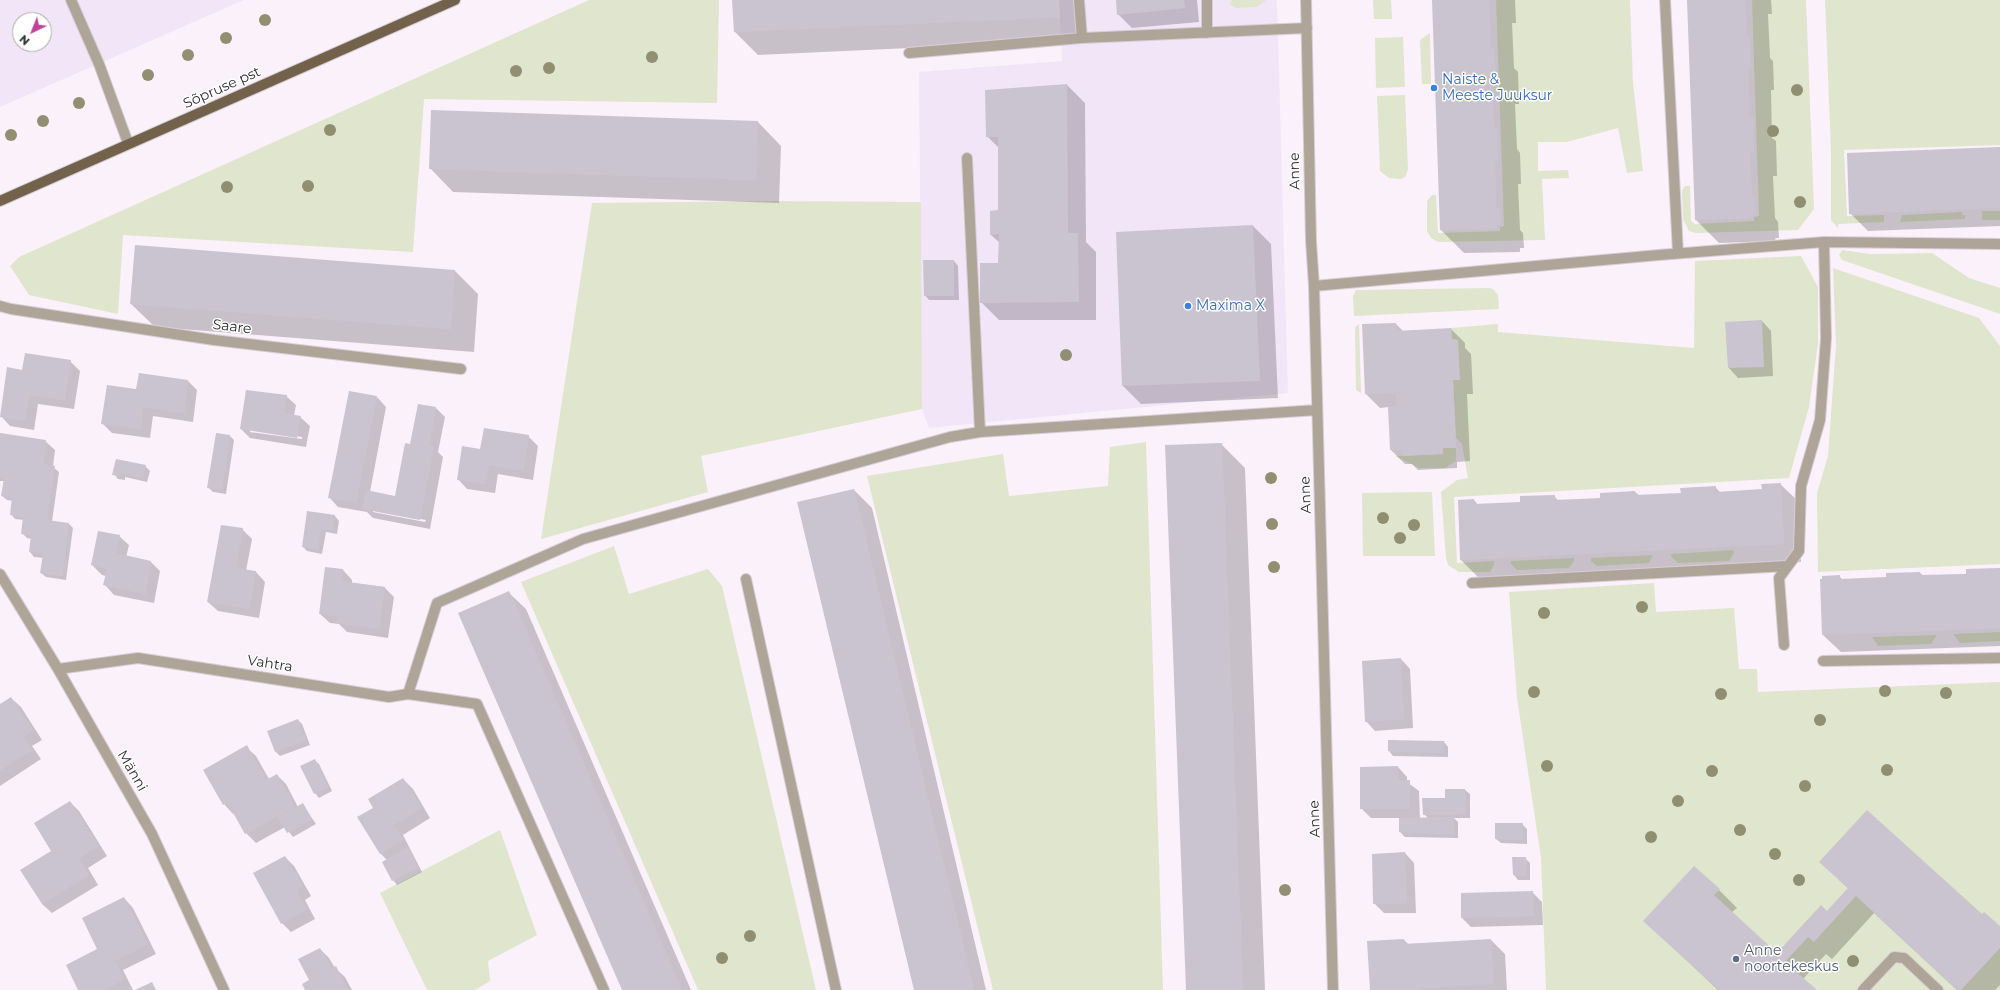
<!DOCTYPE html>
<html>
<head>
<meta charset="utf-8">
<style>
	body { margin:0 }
	#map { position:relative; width:2000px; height:990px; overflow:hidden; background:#fbf1fb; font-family:Montserrat,sans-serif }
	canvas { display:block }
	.north { position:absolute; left:12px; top:12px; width:40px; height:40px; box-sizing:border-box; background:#fff; border:1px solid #acabac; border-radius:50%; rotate:223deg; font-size:11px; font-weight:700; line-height:16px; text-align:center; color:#302c30 }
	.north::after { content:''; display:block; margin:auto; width:14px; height:18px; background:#bd4498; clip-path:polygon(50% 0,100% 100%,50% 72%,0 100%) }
</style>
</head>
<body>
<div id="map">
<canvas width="2000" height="990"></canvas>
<div class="north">N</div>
</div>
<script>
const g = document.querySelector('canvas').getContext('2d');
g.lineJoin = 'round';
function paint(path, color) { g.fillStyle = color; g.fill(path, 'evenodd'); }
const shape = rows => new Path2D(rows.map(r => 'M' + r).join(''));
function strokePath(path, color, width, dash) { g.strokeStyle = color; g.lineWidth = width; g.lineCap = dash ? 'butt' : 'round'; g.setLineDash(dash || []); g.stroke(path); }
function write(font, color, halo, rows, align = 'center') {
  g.font = font + ' Montserrat,sans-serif'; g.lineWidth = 3; g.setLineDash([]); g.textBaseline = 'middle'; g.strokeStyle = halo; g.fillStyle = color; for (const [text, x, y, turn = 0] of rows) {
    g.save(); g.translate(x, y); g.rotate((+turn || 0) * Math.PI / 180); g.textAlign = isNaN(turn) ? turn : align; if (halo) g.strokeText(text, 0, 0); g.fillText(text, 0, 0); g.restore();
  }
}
const commercial = shape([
	[0,0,244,0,0,107],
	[20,20,44,20,44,44,20,44],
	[1059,0,1277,0,1288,393,929,428,922,409,919,72,1062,61]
]);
const green = shape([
	[589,0,719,0,717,103,424,99,413,252,123,235,118,314,29,295,10,266,19,257],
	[1232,0,1266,0,1257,7,1236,8,1229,4],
	[1373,0,1391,0,1392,19,1374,19],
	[1496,0,1630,0,1633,83,1643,171,1627,173,1618,128,1567,142,1538,142,1538,171,1568,170,1569,178,1542,179,1545,240,1438,242,1431,238,1427,231,1427,201,1432,195,1436,195,1438,233,1500,231,1500,227,1504,226],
	[1752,0,1806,0,1814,209,1798,230,1696,233,1689,231,1683,219,1682,190,1685,186,1690,186,1691,221,1695,224,1754,221,1754,217,1759,216],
	[1825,0,2000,0,2000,145,1844,150,1847,216,1884,215,1884,222,1838,224,1838,228,1831,220,1831,151],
	[1430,33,1431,84,1422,84,1420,40],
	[1403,37,1405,87,1376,88,1375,38],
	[1405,95,1408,170,1405,177,1401,179,1389,178,1380,171,1377,96],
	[771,201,921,202,922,409,701,456,708,492,541,539,592,203],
	[1982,211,2000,211,2000,220,1982,220],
	[1962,212,1962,215,1965,215,1965,219,1900,222,1902,215],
	[1842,250,1870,254,1932,253,1969,278,2000,288,2000,314,1842,260,1839,255],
	[1801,256,1818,287,1818,344,1809,407,1789,478,1454,497,1457,563,1494,561,1494,564,1490,572,1459,572,1448,565,1446,558,1441,492,1457,480,1468,478,1462,444,1456,438,1453,380,1459,380,1458,340,1452,339,1451,328,1498,324,1498,332,1694,348,1695,261],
	[1833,268,1979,318,2000,346,2000,564,1818,572,1817,493,1828,456,1836,345],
	[1489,288,1493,289,1498,295,1499,309,1354,316,1353,296,1356,290],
	[1359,324,1361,393,1356,390,1355,327],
	[1146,442,1163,990,993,990,867,476,1003,454,1009,496,1108,486,1110,447],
	[1443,448,1456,448,1456,461,1445,468,1419,468,1395,456,1443,454],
	[1432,492,1435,556,1363,556,1362,493],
	[614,546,629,594,708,569,722,586,816,990,698,990,521,582],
	[1733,550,1734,553,1729,561,1678,563,1671,556,1671,554],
	[1653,555,1649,563,1597,566,1591,561,1591,558],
	[1574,558,1574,561,1569,568,1517,570,1511,564,1511,561],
	[1654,583,1656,612,1734,608,1739,669,1757,669,1758,692,2000,682,2000,990,1546,990,1541,858,1517,698,1509,592],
	[2000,632,2000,641,1960,643,1953,634],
	[1937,635,1931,644,1878,646,1872,637],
	[500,830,537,935,488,961,490,981,475,990,427,990,380,893]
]);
const shadow = shape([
	[733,0,1081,0,1083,40,758,55,735,32],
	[1117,0,1197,0,1199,22,1132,28,1118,14],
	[1433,0,1515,0,1516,23,1512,23,1514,68,1518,72,1519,104,1515,104,1517,149,1520,153,1521,184,1518,184,1520,230,1523,233,1524,248,1520,248,1520,252,1464,253,1441,230],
	[1688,0,1771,0,1772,14,1768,14,1770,58,1773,61,1774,90,1771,90,1772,138,1776,141,1777,176,1773,176,1775,218,1778,222,1779,238,1775,238,1776,241,1719,243,1696,220],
	[1067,85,1085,103,1086,242,1096,252,1096,320,999,320,981,302,999,264,1000,243,991,235,999,211,999,148,987,136],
	[758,122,781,146,779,203,453,192,430,168],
	[2000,148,2000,226,1868,231,1850,213],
	[1253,226,1271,244,1278,398,1141,404,1123,386,1117,233],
	[954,261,958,266,959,300,929,300,925,295],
	[455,271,478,294,474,352,155,327,131,304],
	[1762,321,1771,331,1773,376,1738,378,1729,368,1726,323],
	[1396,324,1403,331,1451,329,1465,343,1465,348,1471,354,1473,394,1467,394,1470,461,1457,462,1457,468,1418,470,1412,464,1405,464,1391,450,1389,407,1380,408,1366,394],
	[70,361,80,371,74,409,38,404,34,430,10,426,1,416,23,371],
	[188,381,197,390,193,422,153,416,150,438,112,433,102,423,137,390],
	[286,396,296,405,294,416,300,417,310,426,306,447,250,438,241,429],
	[250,430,302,437,302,439,250,432],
	[377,397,386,407,370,492,396,497,411,445,436,408,445,417,438,452,443,457,430,529,373,518,367,512,338,507,329,497],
	[373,510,426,520,425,522,373,512],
	[0,434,45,441,55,450,53,467,59,472,52,522,69,524,73,528,66,580,46,577,41,573,44,558,34,557,30,552,32,539,27,538,22,533,24,520,15,519,11,514,13,501,7,500,2,496,4,481,0,481],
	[230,436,234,440,226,494,213,492,208,487],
	[528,436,538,446,533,480,498,474,495,493,467,489,458,479,481,450],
	[1221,444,1245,468,1265,990,1187,990],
	[145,466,150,471,147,482,125,477,125,480,118,479,114,474],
	[1780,484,1798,501,1801,562,1479,578,1461,560,1474,500,1478,505,1521,503,1554,496,1559,501,1601,499,1635,492,1640,496,1682,494,1715,487,1721,493,1763,490],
	[854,490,872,508,986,990,915,990],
	[308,512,335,516,339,521,337,534,326,532,322,554,307,551,303,547],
	[242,529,252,539,246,571,256,572,265,582,259,618,218,611,208,602],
	[119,536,129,545,126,557,151,562,160,571,154,603,114,595,105,585,106,576,102,575,92,565],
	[326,568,343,570,352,580,352,583,384,587,394,597,388,638,347,632,339,624,330,623,320,614],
	[2000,569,2000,646,1841,652,1823,635,1839,576,1843,580,1887,578,1920,573,1924,576,1967,574],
	[508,592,526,609,691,990,623,990],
	[1401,659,1410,669,1413,728,1375,731,1366,721],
	[11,698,21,707,42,740,32,746,41,759,0,786,0,705],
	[298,720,302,724,310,745,280,756,276,752,268,732],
	[1444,742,1448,747,1448,757,1393,756,1389,751],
	[246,747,256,756,269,779,277,775,286,784,298,807,303,805,316,824,293,837,285,827,256,843,246,833,234,813,233,814,224,804],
	[314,760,319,764,332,791,319,798,315,793],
	[1398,767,1407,777,1407,782,1419,791,1420,819,1428,818,1424,814,1446,798,1465,790,1470,794,1470,818,1454,818,1458,822,1458,838,1405,837,1400,832,1400,818,1371,818,1362,809],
	[403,779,413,789,430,818,403,835,422,872,397,885,393,880,387,860,381,854,359,817,375,808],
	[70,802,79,811,107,856,88,868,98,885,52,913,42,904,52,851],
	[1522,824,1527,829,1527,844,1501,843,1496,839],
	[1405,853,1414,863,1416,913,1384,913,1374,903],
	[285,857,294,866,311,896,305,900,315,919,291,932,282,923],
	[1513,858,1525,858,1530,863,1530,880,1518,880,1514,875],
	[1838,879,1982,916,2000,928,2000,985,1995,990,1957,990,1874,913,1832,959,1826,954,1803,979,1815,990,1718,990,1645,921,1719,890,1737,908,1731,913,1777,954,1828,913,1849,889],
	[1532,892,1542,902,1543,925,1471,927,1462,918],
	[124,898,133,908,156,954,123,970,133,990,79,990],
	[1404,940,1408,944,1491,940,1505,954,1507,990,1371,990],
	[320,949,329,958,335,968,345,977,352,990,306,990]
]);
const building = shape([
	[732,0,1059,0,1060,17,734,32],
	[1116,0,1184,0,1185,8,1117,15],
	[1432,0,1489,0,1491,48,1494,48,1496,81,1492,81,1494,128,1497,128,1498,161,1495,161,1496,208,1500,209,1501,225,1497,225,1497,229,1440,230],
	[1687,0,1745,0,1747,36,1750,36,1751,67,1748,67,1749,117,1753,117,1754,152,1750,153,1752,197,1755,197,1756,215,1752,215,1753,218,1695,220],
	[1067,84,1068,233,1078,233,1079,302,980,303,980,263,998,263,999,234,990,235,990,211,998,210,998,137,986,137,985,90],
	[431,110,758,121,756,180,429,169],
	[2000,147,2000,208,1849,214,1847,153],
	[1253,225,1260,381,1122,386,1116,232],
	[135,245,455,270,451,329,130,304],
	[923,260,954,260,954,296,924,296],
	[1762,320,1764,367,1728,368,1725,322],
	[1396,323,1397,331,1451,328,1452,339,1458,340,1460,380,1453,380,1456,448,1443,448,1443,454,1403,456,1402,450,1390,450,1388,407,1397,406,1396,393,1365,394,1362,324],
	[25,353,71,360,64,400,29,395,25,421,0,417,7,367,22,370],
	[139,373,188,380,184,413,143,407,141,429,101,424,107,385,136,389],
	[246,390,287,395,284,413,301,416,297,438,240,429],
	[349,391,377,396,356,503,328,498],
	[418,404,436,407,429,446,434,446,420,520,362,509,366,490,395,496,405,443,410,444],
	[484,428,529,435,523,471,489,465,486,484,457,480,462,446,480,449],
	[0,433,46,440,43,464,55,466,47,520,69,523,62,576,40,573,43,554,29,552,31,535,21,534,23,517,10,515,12,497,1,496,4,478,0,477],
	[216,433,230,435,222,490,207,488],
	[1222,443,1243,990,1186,990,1165,445],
	[116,459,146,465,143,478,121,473,120,476,112,475],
	[1781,483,1784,544,1460,560,1458,500,1474,499,1474,504,1520,502,1520,496,1555,495,1555,500,1600,498,1600,493,1635,491,1636,495,1681,493,1680,488,1716,486,1716,492,1762,489,1761,484],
	[854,489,974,990,914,990,797,502],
	[307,511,335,515,333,530,321,528,318,550,302,547],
	[221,525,243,528,236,568,256,571,250,609,207,602],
	[98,531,120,535,116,553,151,561,145,594,103,585,107,569,91,565],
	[325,567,343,569,341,581,385,587,379,629,336,623,337,616,319,614],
	[2000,568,2000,628,1822,635,1820,579,1822,579,1822,576,1840,575,1840,579,1886,577,1886,573,1920,572,1920,575,1966,574,1966,569],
	[509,591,682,990,622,990,458,613],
	[1401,658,1404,719,1365,722,1362,661],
	[11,697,33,730,24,736,32,750,0,770,0,704],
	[298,719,306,740,275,752,267,731],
	[1388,740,1444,741,1444,753,1388,751],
	[247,745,266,780,277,774,295,806,245,834,227,802,223,805,203,770],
	[315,759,328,787,314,794,300,766],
	[1398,766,1398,781,1410,780,1410,809,1360,809,1360,767],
	[403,778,422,808,394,825,403,840,380,854,357,817,373,808,368,799],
	[1445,789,1465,789,1466,814,1423,815,1422,798,1445,798],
	[70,801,99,846,79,858,89,875,42,904,20,870,51,851,34,823],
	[303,803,312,819,287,833,278,817],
	[1867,810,1982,914,1984,912,2000,926,2000,948,1961,990,1957,990,1856,896,1814,942,1808,937,1785,962,1817,990,1719,990,1643,921,1694,866,1720,889,1714,895,1777,953,1821,905,1827,911,1848,888,1819,862],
	[1454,817,1454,834,1399,832,1399,818],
	[1495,823,1523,823,1523,840,1495,839],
	[408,847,418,867,392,881,382,862],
	[1405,852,1407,903,1373,904,1372,854],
	[285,856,303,886,296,890,307,909,281,924,253,873],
	[1512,857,1526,857,1526,876,1513,875],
	[1533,891,1534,916,1461,918,1461,893],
	[124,897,148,944,115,961,124,980,104,990,78,990,66,965,97,949,82,918],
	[1404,939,1405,944,1491,939,1494,984,1422,988,1422,990,1370,990,1367,941],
	[320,948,332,968,336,966,348,990,305,990,302,984,309,980,298,959],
	[152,982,156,990,135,990]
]);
const minor = shape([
	[71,0,99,64,128,143],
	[1079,0,1082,38],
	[1207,0,1207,33],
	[1306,0,1311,241,1314,286,1333,990],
	[1665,0,1678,253],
	[909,53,1082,38,1307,28],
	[967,158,980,432],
	[1314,286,1659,255,1824,242,2000,244],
	[0,306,11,309,214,340,461,369],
	[0,574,58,669,152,834,224,990],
	[746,579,836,990],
	[1472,583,1788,566],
	[1784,645,1779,578,1799,551,1801,486,1820,420,1826,338,1824,242],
	[1823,661,2000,658],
	[58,669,138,658,389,697,408,694,477,704,604,990],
	[408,694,437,603,583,539,950,437,980,432,1317,410],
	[1863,990,1894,957,1904,958,1938,990]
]);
const major = shape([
	[0,201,455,0]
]);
const trees = [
	[265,20],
	[226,38],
	[188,55],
	[652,57],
	[549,68],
	[516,71],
	[148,75],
	[1797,90],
	[79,103],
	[43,121],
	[330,130],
	[1773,131],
	[11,135],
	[308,186],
	[227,187],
	[1800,202],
	[1066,355],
	[1271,478],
	[1383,518],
	[1272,524],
	[1414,525],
	[1400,538],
	[1274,567],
	[1642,607],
	[1544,613],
	[1885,691],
	[1534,692],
	[1946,693],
	[1721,694],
	[1820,720],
	[1547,766],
	[1887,770],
	[1712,771],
	[1805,786],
	[1678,801],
	[1740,830],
	[1651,837],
	[1775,854],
	[1799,880],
	[1285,890],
	[750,936],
	[722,958],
	[1853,961]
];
const markers = [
	[1434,88,4,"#3f7fe0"],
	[1188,306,4,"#3f7fe0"],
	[1736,959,4,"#5c6f8a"]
];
const shopNames = [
	["Naiste &",1442,80],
	["Meeste Juuksur",1442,96],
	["Maxima X",1196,306]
];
const streetNames = [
	["Sõpruse pst",222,88,-24],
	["Anne",1295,171,-91],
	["Saare",232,327,7],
	["Anne",1306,495,-92],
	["Vahtra",270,664,9],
	["Männi",132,771,60],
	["Anne",1315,819,-92]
];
const serviceNames = [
	["Anne",1744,951],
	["noortekeskus",1744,967]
];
paint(commercial, '#f3e5f8');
paint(green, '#e0e5cd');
paint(shadow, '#0003');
paint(building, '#cac4d0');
strokePath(minor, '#d6ced6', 12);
strokePath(major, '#d6ced6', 12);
strokePath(minor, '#aea497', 10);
strokePath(major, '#72624b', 10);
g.fillStyle = '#908f72';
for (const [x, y] of trees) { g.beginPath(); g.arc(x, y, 6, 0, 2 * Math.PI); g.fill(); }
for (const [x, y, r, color] of markers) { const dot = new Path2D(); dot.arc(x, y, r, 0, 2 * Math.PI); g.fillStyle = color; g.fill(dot); strokePath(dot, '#fff', 1.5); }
write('14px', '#366cbe', '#fff', shopNames, 'left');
write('14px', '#302c30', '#fff', streetNames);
write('14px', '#4e5e75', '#fff', serviceNames, 'left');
</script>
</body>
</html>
